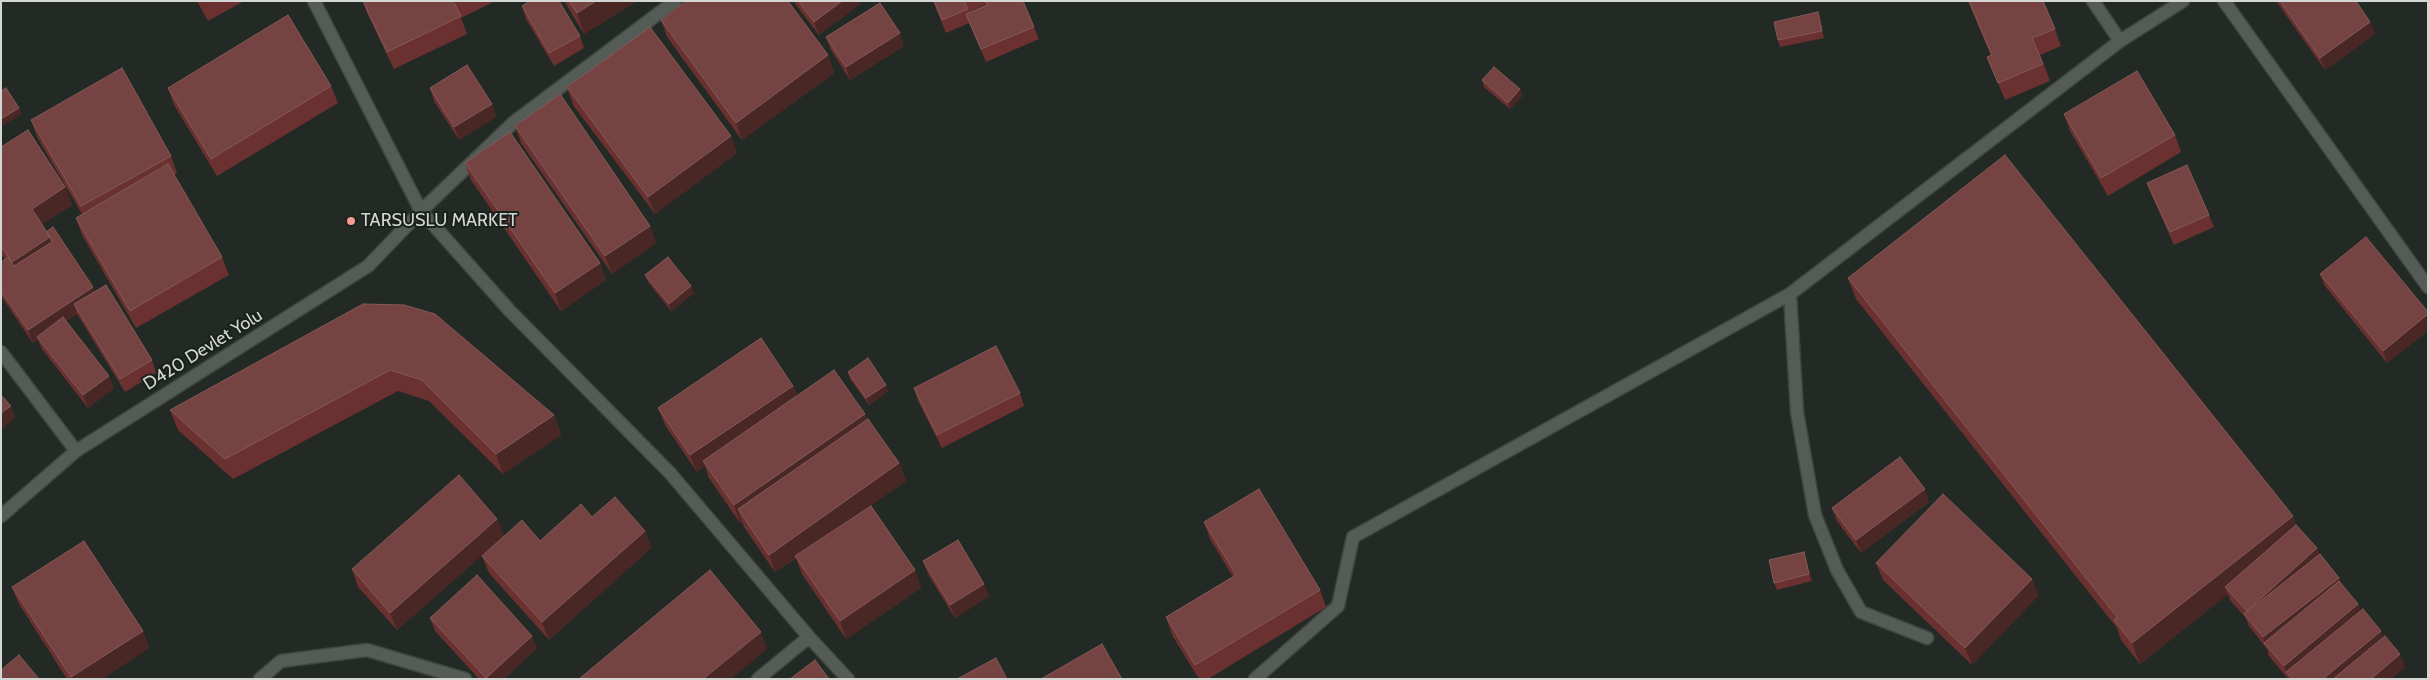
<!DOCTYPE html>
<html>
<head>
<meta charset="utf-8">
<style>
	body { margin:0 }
	#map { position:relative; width:2429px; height:680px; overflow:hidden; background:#232a25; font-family:Cabin,sans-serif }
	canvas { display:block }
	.frame { position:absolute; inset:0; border:2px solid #d2d7d3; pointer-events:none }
</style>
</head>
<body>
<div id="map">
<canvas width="2429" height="680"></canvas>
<div class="frame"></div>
</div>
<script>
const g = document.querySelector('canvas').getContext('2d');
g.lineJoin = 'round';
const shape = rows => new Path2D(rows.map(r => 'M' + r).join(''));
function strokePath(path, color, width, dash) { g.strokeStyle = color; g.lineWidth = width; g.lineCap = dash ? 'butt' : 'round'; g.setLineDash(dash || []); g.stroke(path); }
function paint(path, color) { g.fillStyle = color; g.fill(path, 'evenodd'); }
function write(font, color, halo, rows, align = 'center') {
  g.font = font + ' Cabin,sans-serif'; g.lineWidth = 4; g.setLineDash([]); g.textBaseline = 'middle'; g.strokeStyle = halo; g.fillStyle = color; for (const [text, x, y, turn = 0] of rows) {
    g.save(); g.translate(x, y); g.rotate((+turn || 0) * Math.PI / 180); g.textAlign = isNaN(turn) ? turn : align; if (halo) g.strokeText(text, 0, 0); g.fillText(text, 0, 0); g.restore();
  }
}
const minor = shape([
	[314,1,421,211,510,311,670,473,809,637,848,679],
	[2093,1,2120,41],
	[2224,1,2428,287],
	[1790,294,1797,412,1815,515,1837,570,1861,612,1927,638],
	[1,352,76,451],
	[1,516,76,451,368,266,421,211,514,122,675,1],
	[260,679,281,661,367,650,465,679],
	[758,679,809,637],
	[1255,679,1338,606,1353,537,1790,294,2120,41,2183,1]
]);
const wall = shape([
	[197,1,244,1,208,21],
	[363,1,495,1,461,18,467,34,394,69,367,13],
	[564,1,637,1,584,34],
	[793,1,859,1,860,4,819,35],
	[933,1,1023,1,1039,39,986,62,969,23,946,33],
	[986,4,987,5,969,13,969,12],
	[1968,1,2043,1,2055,29,2061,46,2040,55,2050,81,2005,100,1987,57,1991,56],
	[2276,1,2356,1,2370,22,2375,34,2325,70],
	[522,6,580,36,584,48,554,66,526,19],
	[1820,19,1824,38,1780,47,1778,40],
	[661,20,828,55,834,73,742,140,667,37],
	[826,37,904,46,850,80,831,50],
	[1482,80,1520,89,1522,96,1510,109,1484,87],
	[331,86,338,103,217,176,174,105,168,88],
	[567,87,731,136,737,153,655,214,573,105],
	[430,88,492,104,496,117,459,140,434,101],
	[2064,114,2175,135,2181,152,2108,196,2070,131],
	[31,120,171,156,177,173,174,175,222,257,229,275,136,328,82,235,76,218,82,214,37,137],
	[515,126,650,226,656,243,612,274,521,143],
	[1,147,65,187,72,205,42,224,46,232,152,360,156,373,125,392,79,317,77,314,66,321,109,376,114,388,88,408,42,349,38,340,33,343,1,296,1,262,5,259,3,256,1,257],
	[465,163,600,263,606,280,561,311,471,180],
	[2147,183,2209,215,2214,227,2174,245,2152,196],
	[2320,274,2428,312,2428,331,2387,363,2325,286],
	[645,275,694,293,671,311,648,282],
	[1848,278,2297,526,2317,548,2319,555,2339,578,2340,583,2358,604,2361,611,2381,631,2383,638,2405,667,2391,679,2288,679,2269,656,2267,649,2249,626,2245,617,2230,600,2228,594,2140,664,2121,640,2117,628,1856,299],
	[363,304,554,415,561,435,503,474,429,401,398,391,233,479,178,430,170,410],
	[848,372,888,391,869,405,850,379],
	[793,386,797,395,865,414,867,420,899,463,906,481,844,524,915,570,921,588,846,639,802,574,796,558,775,572,744,527,742,522,740,523,709,478,705,466,697,472,665,425,658,408],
	[914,388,1020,393,1024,406,942,448,918,401],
	[1929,502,1861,553,1837,521,1832,508],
	[497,519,504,536,397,630,358,587,352,569],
	[1204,522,1320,590,1326,607,1208,679,1199,679,1172,635,1166,617,1233,577,1210,539],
	[645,531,651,548,549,640,489,573,482,556,540,541],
	[1806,559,1812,581,1777,590,1774,583],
	[923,561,984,584,989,596,955,618,928,574],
	[1876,563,2032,579,2038,596,1972,665,1883,580],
	[12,587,143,631,149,648,102,679,67,679,19,604],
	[430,618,532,636,537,648,504,679,479,679,435,631]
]);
const shadedWall = shape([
	[596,1,637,1,584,34,577,13],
	[842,1,859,1,860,4,819,35,814,22],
	[1818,12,1820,19,1824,38,1822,31],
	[2370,22,2375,34,2325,70,2320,58],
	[900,33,904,46,850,80,846,67],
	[828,55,834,73,742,140,736,123],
	[1520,89,1522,96,1510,109,1508,103],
	[492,104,496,117,459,140,454,127],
	[19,108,22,114,1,127,1,119],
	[731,136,737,153,655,214,648,197],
	[65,187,72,205,38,227,32,209],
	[650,226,656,243,612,274,605,256],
	[50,237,56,255,18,279,12,262],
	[600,263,606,280,561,311,555,293],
	[691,286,694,293,671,311,669,304],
	[93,287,98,300,74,304,77,314,39,339,37,337,38,340,33,343,28,330],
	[2428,314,2428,331,2387,363,2383,351],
	[109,376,114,388,88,408,83,395],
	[886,385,888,391,869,405,866,398],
	[793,386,800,403,703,461,705,466,697,472,690,455],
	[11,406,15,418,1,430,1,413],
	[865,414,871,432,738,509,742,522,740,523,734,505],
	[554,415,561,435,503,474,496,454],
	[899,463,906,481,775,572,769,555],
	[1925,489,1929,502,1861,553,1856,540],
	[2293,516,2301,537,2225,587,2228,594,2140,664,2132,643],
	[497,519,504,536,397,630,390,613],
	[645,531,651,548,549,640,542,622],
	[2317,548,2322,560,2251,623,2247,611],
	[1804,552,1806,559,1812,581,1809,574],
	[915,570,921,588,846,639,840,621],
	[2339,578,2343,591,2265,644,2263,637],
	[2032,579,2038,596,1972,665,1965,648],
	[984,584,989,596,955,618,950,605],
	[2358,604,2363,617,2286,672,2288,679,2284,666],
	[143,631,149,648,102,679,72,679,71,677],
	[2381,631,2385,644,2343,679,2323,679],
	[761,632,767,649,731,679,703,679],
	[532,636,537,648,504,679,486,679],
	[2400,654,2405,667,2391,679,2371,679]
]);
const building = shape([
	[363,1,453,1,461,16,387,52,363,1],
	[530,1,559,1,580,36,549,53,522,6,530,1],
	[569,1,596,1,577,13,569,1],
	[686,1,788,1,828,55,736,123,661,20,686,1],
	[798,1,842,1,814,22,798,1],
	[934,1,964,1,968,9,942,20,934,1],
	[986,1,1023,1,1034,27,981,49,966,14,987,5,986,1],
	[1969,1,2043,1,2055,29,2032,38,2043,64,1998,83,1987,57,1992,55,1969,1],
	[2280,1,2356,1,2370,22,2320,58,2280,1],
	[880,3,900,33,846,67,826,37,880,3],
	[1818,12,1822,31,1778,40,1774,22,1818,12],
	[288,15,331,86,211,159,168,88,288,15],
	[650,27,731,136,648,197,567,87,650,27],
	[467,65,492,104,454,127,430,88,467,65],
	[1494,67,1520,89,1508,103,1482,80,1494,67],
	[122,68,171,156,81,206,31,120,122,68],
	[2137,71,2175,135,2101,178,2064,114,2137,71],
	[6,88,19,108,1,119,1,91,6,88],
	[560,94,650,226,605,256,515,126,560,94],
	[28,130,65,187,32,209,50,237,12,262,1,246,1,147,28,130],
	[510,132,600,263,555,293,465,163,510,132],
	[2005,155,2293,516,2132,643,2114,620,2117,617,1848,278,2005,155],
	[168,164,222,257,130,311,76,218,168,164],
	[2187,165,2209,215,2170,232,2147,183,2187,165],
	[53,227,93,287,28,330,1,291,1,262,8,257,14,266,52,242,50,237,46,232,53,227],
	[2366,237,2428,312,2428,314,2383,351,2320,274,2366,237],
	[668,257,691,286,669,304,645,275,668,257],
	[106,285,152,360,120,379,74,304,106,285],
	[363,304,404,305,435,314,554,415,496,454,422,380,390,370,225,459,170,410,363,304],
	[63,317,109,376,83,395,37,337,63,317],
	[761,338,793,386,690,455,658,408,761,338],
	[996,346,1020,393,937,435,914,388,996,346],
	[868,358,886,385,866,398,848,372,868,358],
	[834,370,865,414,734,505,703,461,834,370],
	[1,395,11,406,1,413,1,395],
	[868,419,899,463,769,555,738,509,868,419],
	[1900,457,1925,489,1856,540,1832,508,1900,457],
	[459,475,497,519,390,613,352,569,459,475],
	[1259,489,1320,590,1195,665,1166,617,1236,575,1204,522,1259,489],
	[1943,494,2032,579,1965,648,1876,563,1943,494],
	[615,497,645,531,542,622,482,556,522,520,540,541,581,504,592,517,615,497],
	[871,506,915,570,840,621,795,556,871,506],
	[2296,525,2317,548,2247,611,2225,587,2296,525],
	[958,540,984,584,950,605,923,561,958,540],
	[84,541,143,631,71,677,12,587,84,541],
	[1804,552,1809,574,1774,583,1769,560,1804,552],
	[2320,554,2339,578,2263,637,2244,614,2320,554],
	[710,570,761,632,703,679,579,679,710,570],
	[477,575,532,636,486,678,430,618,477,575],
	[2339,581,2358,604,2284,666,2264,643,2339,581],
	[2363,609,2381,631,2323,679,2292,679,2286,672,2363,609],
	[2385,636,2400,654,2371,679,2333,679,2385,636],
	[1102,644,1122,679,1041,679,1102,644],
	[19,655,39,679,1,679,1,670,19,655],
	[996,658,1007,679,957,679,996,658],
	[815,660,829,679,790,679,815,660]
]);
const markers = [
	[351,221,5,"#f59c96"]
];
const poiNames = [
	["TARSUSLU MARKET",361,221]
];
const streetNames = [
	["D420 Devlet Yolu",203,350,-32]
];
strokePath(minor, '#3f4541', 15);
strokePath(minor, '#555c57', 12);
paint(wall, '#6a3130');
paint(shadedWall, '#492724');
paint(building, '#754342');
strokePath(building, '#845a58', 1);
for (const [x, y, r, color] of markers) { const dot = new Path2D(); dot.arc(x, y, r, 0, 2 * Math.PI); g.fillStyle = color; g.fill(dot); strokePath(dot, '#1a201b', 2); }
write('18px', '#d2d7d3', '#1a201b', poiNames, 'left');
write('18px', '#d2d7d3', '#1a201b', streetNames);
</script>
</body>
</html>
